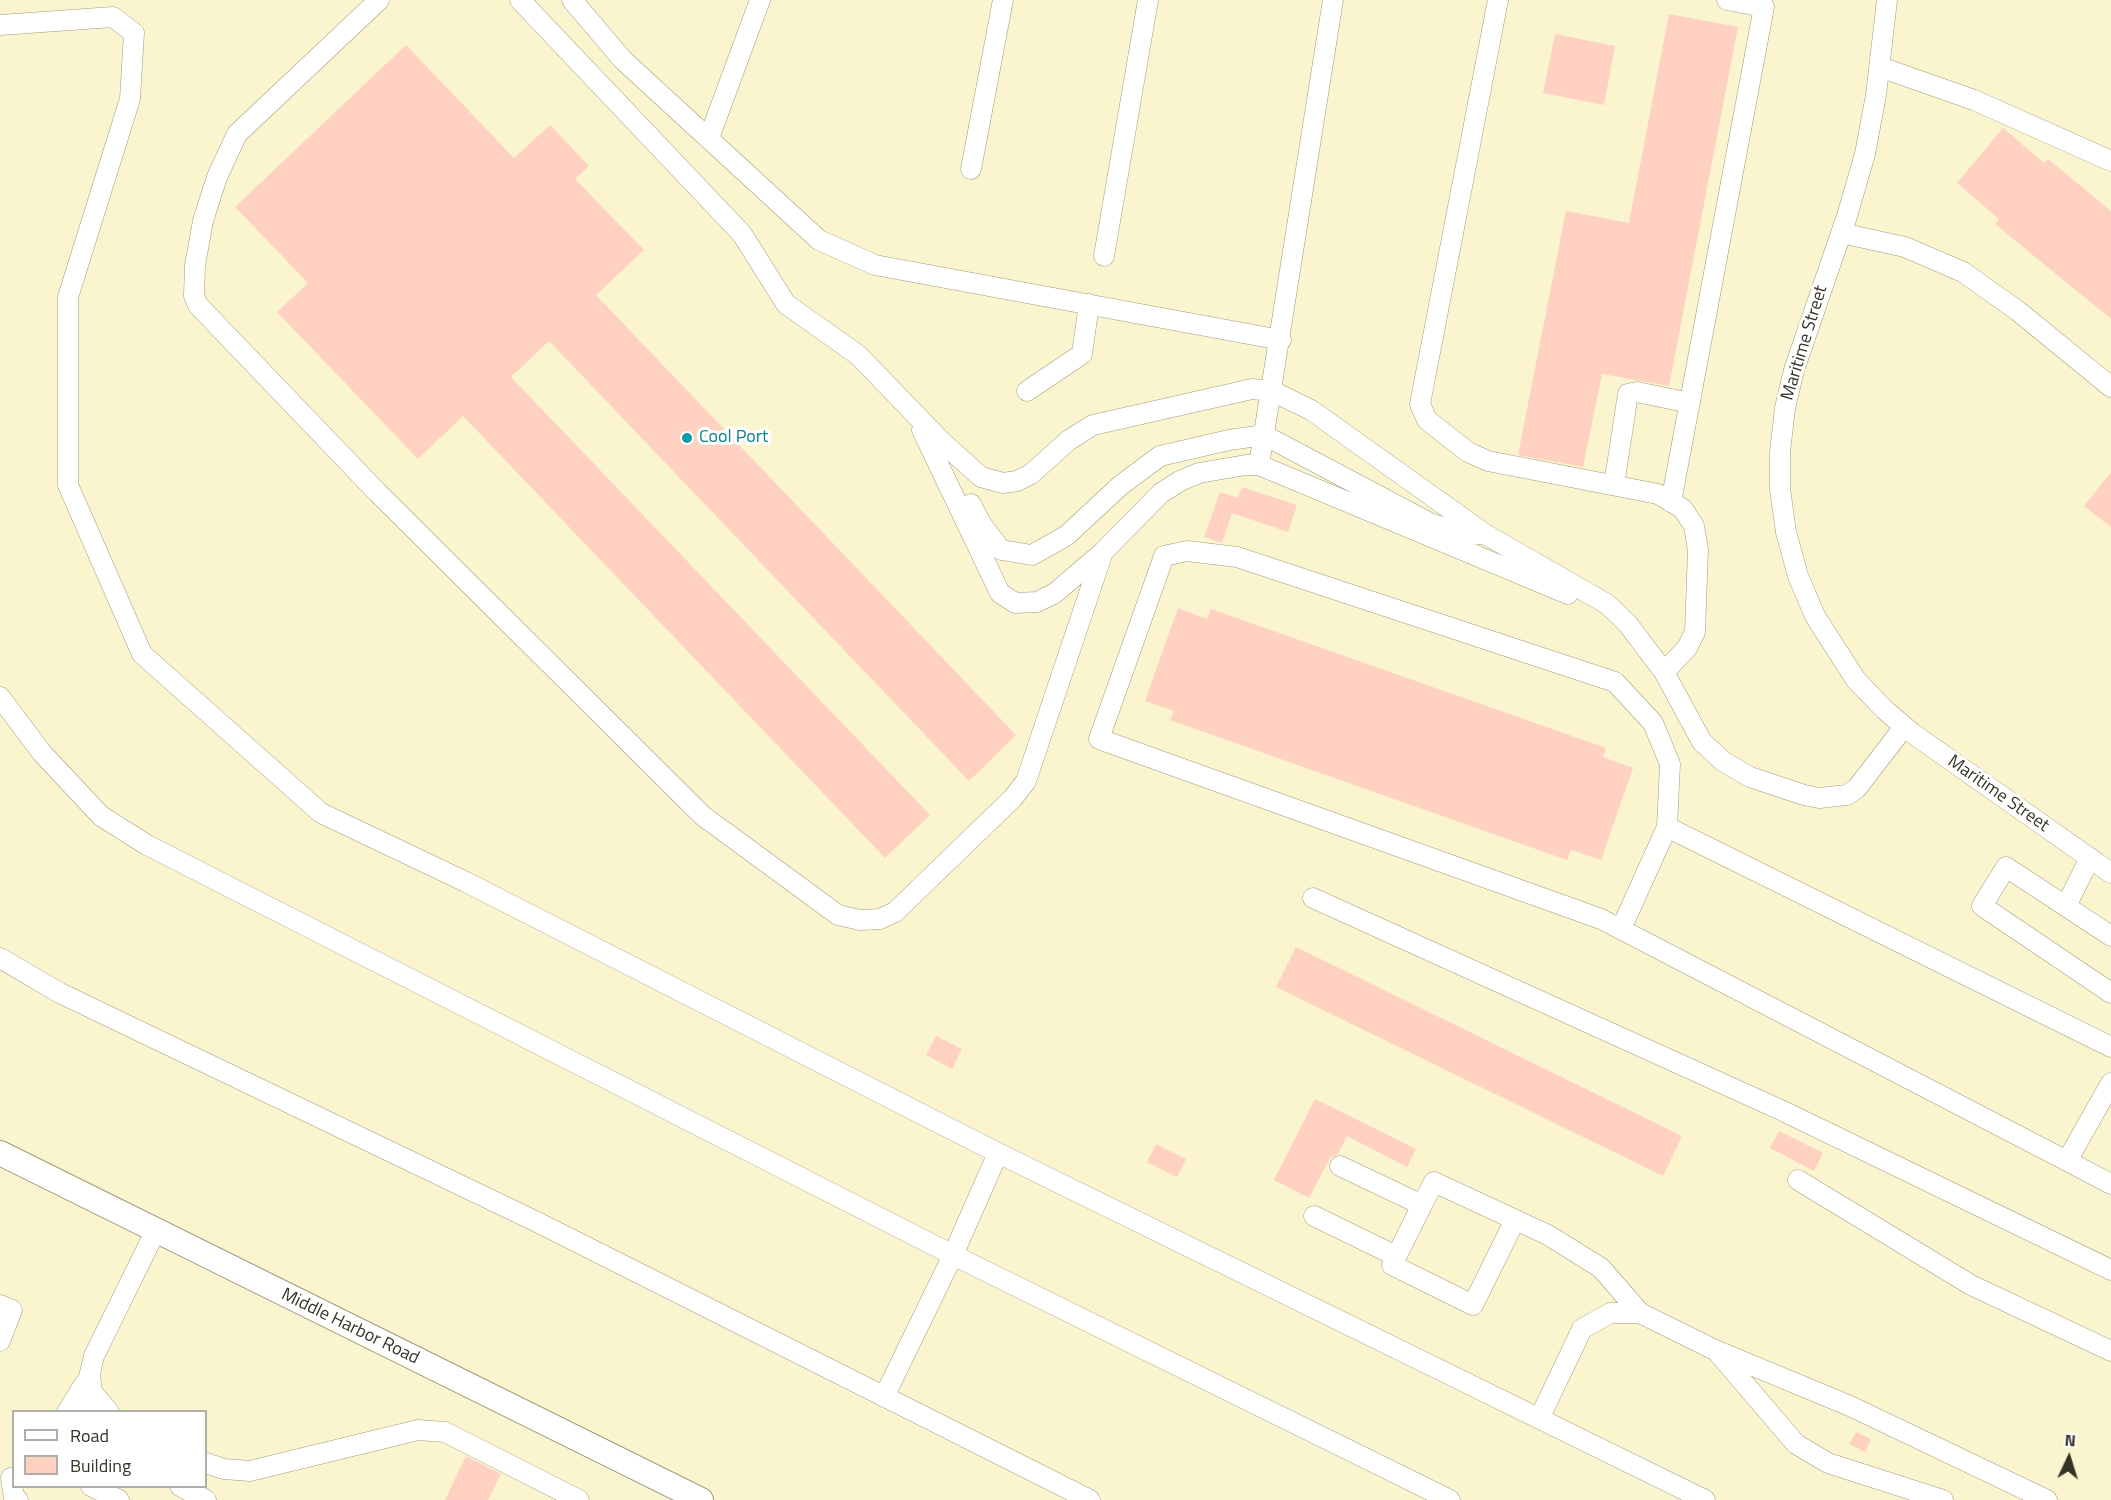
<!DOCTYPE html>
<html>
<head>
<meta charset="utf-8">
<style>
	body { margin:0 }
	#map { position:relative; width:2111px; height:1500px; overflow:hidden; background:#faf4cf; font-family:"Titillium Web",sans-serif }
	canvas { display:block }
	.legend { position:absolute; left:12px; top:1410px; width:195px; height:78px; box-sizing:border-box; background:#fff; border:2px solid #afaea8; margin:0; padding:8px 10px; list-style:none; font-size:18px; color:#363426 }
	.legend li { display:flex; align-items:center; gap:12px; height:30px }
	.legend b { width:30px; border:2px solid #afaea8 }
	.north { position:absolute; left:2039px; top:1428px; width:60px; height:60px; -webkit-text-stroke:4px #fff; paint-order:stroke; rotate:4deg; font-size:16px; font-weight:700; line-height:24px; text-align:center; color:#363426 }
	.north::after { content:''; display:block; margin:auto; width:21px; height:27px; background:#363426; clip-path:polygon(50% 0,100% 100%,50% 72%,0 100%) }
</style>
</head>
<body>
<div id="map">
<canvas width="2111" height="1500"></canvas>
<ul class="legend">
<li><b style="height:8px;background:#fff"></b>Road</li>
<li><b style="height:16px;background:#ffd1c1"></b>Building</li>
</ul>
<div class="north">N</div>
</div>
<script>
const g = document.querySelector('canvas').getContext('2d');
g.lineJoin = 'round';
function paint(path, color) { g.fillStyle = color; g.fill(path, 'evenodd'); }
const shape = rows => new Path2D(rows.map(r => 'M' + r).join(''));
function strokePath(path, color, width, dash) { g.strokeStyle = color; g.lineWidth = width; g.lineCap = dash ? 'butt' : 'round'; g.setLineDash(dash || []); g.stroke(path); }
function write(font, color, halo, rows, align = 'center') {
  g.font = font + ' "Titillium Web",sans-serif'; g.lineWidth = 6; g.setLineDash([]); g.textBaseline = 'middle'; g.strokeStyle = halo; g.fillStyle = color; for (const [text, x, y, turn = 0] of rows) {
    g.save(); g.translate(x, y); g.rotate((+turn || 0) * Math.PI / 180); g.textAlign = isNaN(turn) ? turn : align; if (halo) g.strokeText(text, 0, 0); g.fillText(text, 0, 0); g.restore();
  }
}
const building = shape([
	[1669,14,1738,27,1669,386,1602,374,1583,467,1518,455,1566,211,1629,223],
	[1555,34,1615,46,1604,105,1543,93],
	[406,45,514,158,550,125,589,166,575,179,644,250,596,295,1016,735,969,781,549,341,511,377,930,815,885,858,463,416,418,459,277,312,308,283,235,207],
	[2003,128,2044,163,2048,159,2111,211,2111,319,1995,224,1999,219,1957,183],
	[2111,472,2111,527,2084,506],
	[1242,487,1297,505,1288,532,1232,513,1222,543,1204,537,1220,492,1238,498],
	[1178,608,1207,619,1211,609,1606,748,1603,757,1633,768,1601,860,1571,850,1567,860,1170,720,1174,711,1145,701],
	[1296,947,1682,1136,1663,1176,1276,987],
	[936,1036,962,1049,952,1069,926,1055],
	[1315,1099,1416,1149,1407,1167,1347,1136,1337,1155,1330,1158,1309,1198,1274,1180],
	[1779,1131,1823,1153,1814,1171,1770,1148],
	[1156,1144,1186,1159,1177,1177,1147,1162],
	[1856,1432,1871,1439,1865,1452,1849,1444],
	[466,1456,501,1474,488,1500,445,1500]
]);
const minor = shape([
	[379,0,237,134,217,177,203,221,195,265,194,296,198,305,216,324,377,492,703,816,838,915,860,920,880,919,895,912,1013,798,1026,781,1103,552],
	[520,0,742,234,786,304,858,355,942,442,981,477,1003,483,1017,481,1031,474,1069,440,1093,425,1252,389,1272,391,1311,410,1485,534,1607,604,1627,623,1664,672,1702,742,1724,762,1750,777,1804,795,1819,798,1847,795,1857,788,1904,727],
	[572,0,623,60,819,240,875,265,1281,340],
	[1498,0,1420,404,1427,420,1468,452,1488,461,1658,494,1683,509,1694,526,1698,550,1695,632,1687,648,1664,672],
	[1887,0,1876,95,1865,154,1847,216,1794,370,1785,408,1780,452,1780,489,1786,532,1798,576,1815,616,1856,680,1885,710,1912,733,2111,873],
	[0,25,113,17,134,33,130,99,68,297,68,485,142,654,321,813,466,882,998,1153,1705,1500],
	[1880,67,1974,100,2111,161],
	[709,138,760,0],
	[971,169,1003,0],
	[1841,233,1905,247,1963,272,2018,311,2111,387],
	[1104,256,1148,0],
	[1027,391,1082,354,1089,304],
	[922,430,1000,593,1015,603,1037,602,1055,593,1103,552,1161,493,1180,481,1199,473,1246,465,1259,465,1568,594],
	[1259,465,1333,0],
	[1614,485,1628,394,1637,392,1690,403],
	[1671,502,1764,7,1727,0],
	[971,504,980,522,1001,550,1032,555,1066,536,1121,485,1160,456,1229,440,1264,435,1430,523,1466,535,1485,534],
	[0,697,42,753,101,816,147,845,953,1255,1450,1500],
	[1667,827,1670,764,1653,723,1615,682,1237,557,1187,551,1164,556,1099,739,1601,919,2067,1161,2111,1083],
	[1313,898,1783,1111,2111,1270],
	[2066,906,2090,858],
	[1621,929,1667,827,2111,1047],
	[2111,936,2006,867,1982,906,2111,993],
	[0,958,60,993,537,1222,1090,1500],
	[2067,1161,2111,1184],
	[1340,1166,1422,1205,1434,1182,1548,1235,1601,1268,1640,1313],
	[1798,1180,1971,1285,2111,1351],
	[1422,1205,1392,1265,1473,1305,1515,1220],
	[1314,1216,1396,1256],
	[0,1305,12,1310,0,1341],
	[1719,1354,1796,1444,1828,1463,1943,1500],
	[90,1376,92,1392,109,1412],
	[884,1397,953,1255,998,1153],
	[67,1412,85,1383],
	[85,1412,85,1394,94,1356,156,1230],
	[1540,1417,1582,1329,1610,1313,1640,1313,1715,1350,1850,1406,2047,1500],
	[206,1463,224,1469,250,1471,418,1430,445,1432,579,1500],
	[11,1478,14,1498,18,1500],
	[91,1486,119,1500],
	[180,1486,206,1500]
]);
const major = shape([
	[0,1153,701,1500]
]);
const markers = [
	[687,438,6,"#0f9aa8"]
];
const streetNames = [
	["Maritime Street",1805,343,-73],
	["Maritime Street",1998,794,35],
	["Middle Harbor Road",350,1327,26]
];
const cultureNames = [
	["Cool Port",699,438]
];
paint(building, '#ffd1c1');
strokePath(minor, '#a29c7a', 21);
strokePath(major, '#a29c7a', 26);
strokePath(minor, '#fff', 20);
strokePath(major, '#fff', 24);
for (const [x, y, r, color] of markers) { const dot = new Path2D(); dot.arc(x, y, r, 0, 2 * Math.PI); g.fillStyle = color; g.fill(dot); strokePath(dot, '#fff', 2); }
write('18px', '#363426', '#fff', streetNames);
write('18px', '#0d838f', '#fff', cultureNames, 'left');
</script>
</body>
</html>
